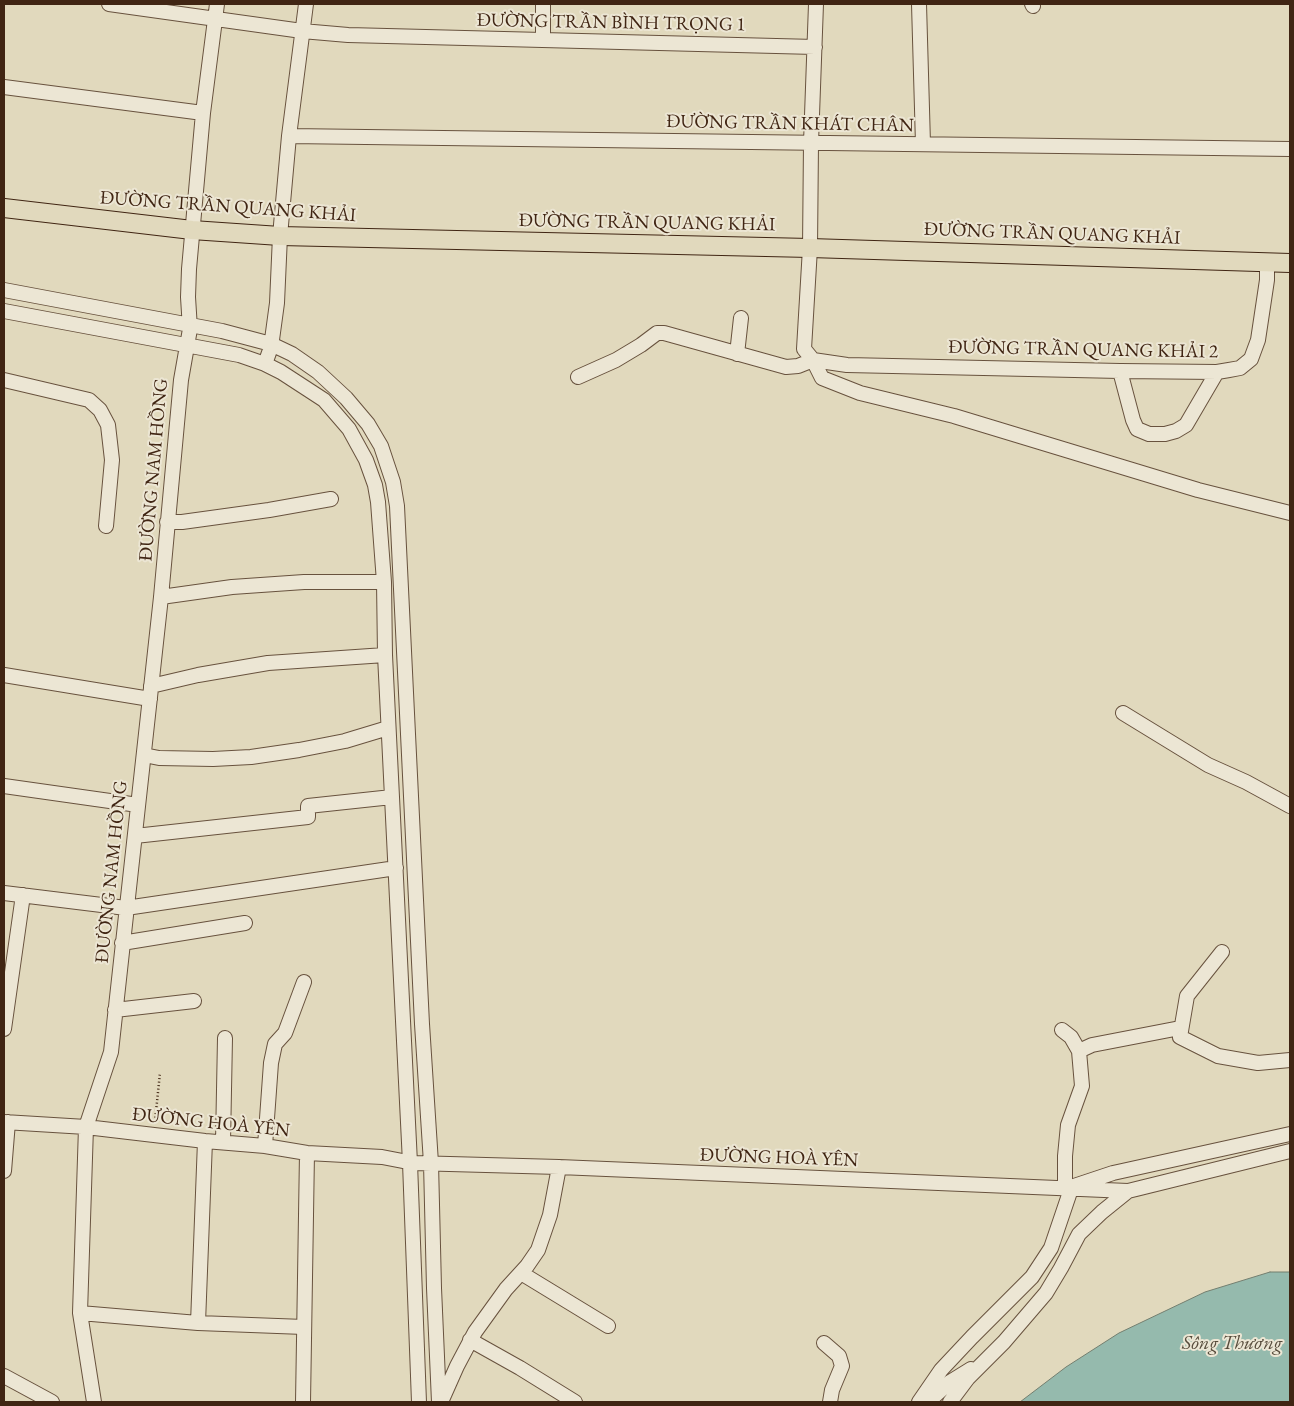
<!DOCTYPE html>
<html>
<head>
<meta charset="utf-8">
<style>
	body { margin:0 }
	#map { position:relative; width:1294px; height:1406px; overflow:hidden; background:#e1d9bd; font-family:"EB Garamond",serif }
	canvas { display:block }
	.frame { position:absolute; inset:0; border:5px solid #402513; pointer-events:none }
</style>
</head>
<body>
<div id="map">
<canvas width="1294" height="1406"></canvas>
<div class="frame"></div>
</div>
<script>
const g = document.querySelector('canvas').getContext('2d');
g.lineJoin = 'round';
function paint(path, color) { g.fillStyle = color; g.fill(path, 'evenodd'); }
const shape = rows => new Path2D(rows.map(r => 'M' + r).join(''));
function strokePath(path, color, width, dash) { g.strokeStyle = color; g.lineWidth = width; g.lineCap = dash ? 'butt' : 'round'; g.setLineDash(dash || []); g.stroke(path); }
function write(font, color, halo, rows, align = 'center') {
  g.font = font + ' "EB Garamond",serif'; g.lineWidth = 4; g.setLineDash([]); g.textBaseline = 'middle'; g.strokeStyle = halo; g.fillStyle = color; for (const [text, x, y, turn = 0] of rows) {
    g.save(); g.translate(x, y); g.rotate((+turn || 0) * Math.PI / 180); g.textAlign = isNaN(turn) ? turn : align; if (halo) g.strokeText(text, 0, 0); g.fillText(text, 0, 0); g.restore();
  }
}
const water = shape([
	[1270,1272,1290,1272,1290,1402,1020,1402,1066,1367,1119,1333,1205,1292,1270,1272]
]);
const path = shape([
	[155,1121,160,1073]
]);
const minor = shape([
	[109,4,302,31,348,35,815,47],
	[543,4,543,40],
	[816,4,811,143,810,248,804,349,813,360,822,378,860,393,954,416,1198,490,1290,513],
	[919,4,923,144],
	[1032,4,1033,6],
	[4,87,203,113],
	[289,136,1290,149],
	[4,290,222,331,271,344,292,354,318,372,346,398,368,424,381,446,393,482,397,506,422,1024,431,1163,434,1288,439,1402],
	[4,311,239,355,265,364,281,372,324,400,349,429,366,460,375,485,378,502,384,582,385,655,410,1163,419,1402],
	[737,354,741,318],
	[265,364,271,347,277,303,280,236,289,136,306,4],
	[1120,371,1133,420,1137,429,1149,434,1165,434,1176,431,1186,425,1217,372],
	[578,377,616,360,641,345,657,333,664,333,786,367,798,366,813,360,847,365,1120,371,1217,372,1229,370,1240,368,1251,359,1258,340,1267,280,1267,262],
	[4,380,89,400,100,410,108,425,112,460,106,526],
	[167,522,182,522,269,510,331,499],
	[161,597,232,587,304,582,384,582],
	[4,675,150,699],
	[151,686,198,675,268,663,385,655],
	[1123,713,1208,765,1246,782,1290,806],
	[144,755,159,758,213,759,251,757,299,750,345,741,388,728],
	[4,786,138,805],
	[135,836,308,817,308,806,392,797],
	[4,893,126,908,396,868],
	[122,943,245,923],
	[1222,952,1187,996,1180,1037,1218,1056,1258,1063,1290,1060],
	[115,1010,194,1001],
	[4,1029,23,895],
	[1062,1030,1071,1037,1079,1051,1082,1086,1068,1125,1065,1156,1065,1189],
	[1079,1051,1092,1045,1180,1028],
	[4,1122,86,1127,205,1141,265,1146,307,1153,382,1157,413,1163,559,1167,1128,1191],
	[223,1142,225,1038],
	[265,1146,271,1063,275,1044,285,1033,304,982],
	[4,1171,8,1122],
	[1074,1186,1113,1173,1290,1134],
	[521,1273,608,1326],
	[80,1313,198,1323,304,1327],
	[198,1323,205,1141],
	[470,1340,520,1368,575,1402],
	[824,1343,839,1356,842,1366,832,1390,830,1402],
	[4,1376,52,1402],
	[94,1402,80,1313,86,1127,111,1052,161,597,181,380,190,329,188,297,189,269,203,113,217,4],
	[303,1402,307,1153],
	[441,1402,457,1366,475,1332,506,1289,527,1266,538,1250,550,1215,559,1167],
	[919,1402,941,1370,972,1337,1032,1277,1051,1248,1071,1189],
	[928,1402,950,1382,971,1369],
	[950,1402,968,1378,1004,1342,1046,1293,1061,1268,1079,1234,1102,1212,1128,1191,1290,1151]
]);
const major = shape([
	[4,208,192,230,280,236,810,248,1290,263]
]);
const streetNames = [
	["ĐƯỜNG TRẦN BÌNH TRỌNG 1",611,23,1],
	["ĐƯỜNG TRẦN KHÁT CHÂN",790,124,1],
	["ĐƯỜNG TRẦN QUANG KHẢI",228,207,4],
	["ĐƯỜNG TRẦN QUANG KHẢI",647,223,1],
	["ĐƯỜNG TRẦN QUANG KHẢI",1052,234,2],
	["ĐƯỜNG TRẦN QUANG KHẢI 2",1083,350,1],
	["ĐƯỜNG NAM HỒNG",154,470,-85],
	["ĐƯỜNG NAM HỒNG",112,872,-84],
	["ĐƯỜNG HOÀ YÊN",211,1123,6],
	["ĐƯỜNG HOÀ YÊN",779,1158,2]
];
const waterNames = [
	["Sông Thương",1232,1344]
];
paint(water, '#95baad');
strokePath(water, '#737e6f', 1);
strokePath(minor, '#68523e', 16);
strokePath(major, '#402513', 20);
strokePath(path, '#402513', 2.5, [1, 2.5]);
strokePath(minor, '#ece6d4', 14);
strokePath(major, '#e1d9bd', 18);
write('19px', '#402513', '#ece6d4', streetNames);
write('italic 20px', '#554a3a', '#ece6d4', waterNames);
</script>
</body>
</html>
